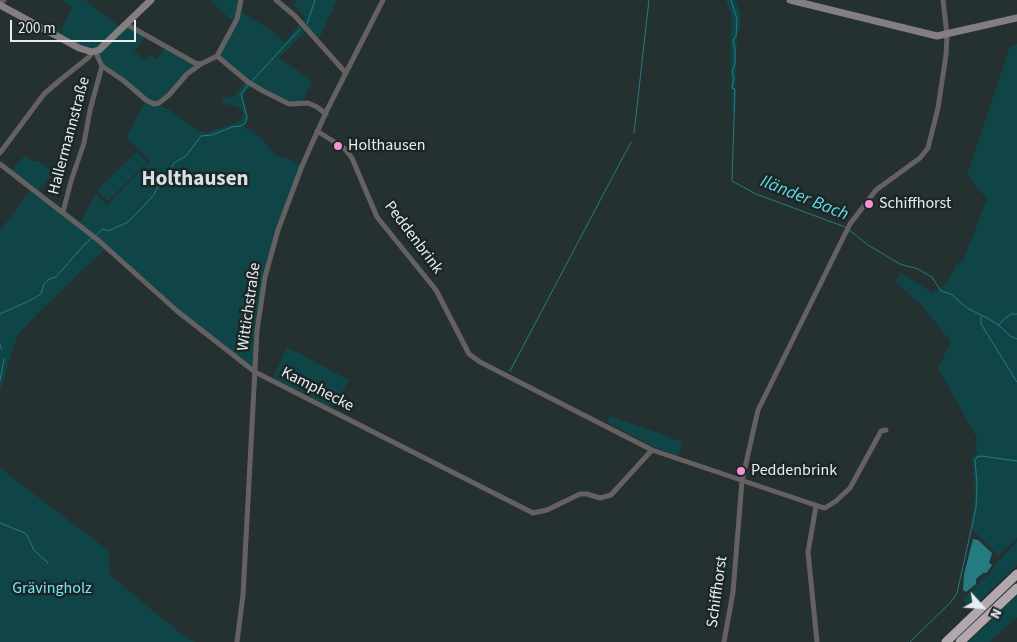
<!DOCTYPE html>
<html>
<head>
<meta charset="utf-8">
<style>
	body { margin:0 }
	#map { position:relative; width:1017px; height:642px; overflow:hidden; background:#253031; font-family:"Source Sans 3",sans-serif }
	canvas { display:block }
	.north { position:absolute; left:957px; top:582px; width:50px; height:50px; -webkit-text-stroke:4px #1c2627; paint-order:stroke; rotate:116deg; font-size:14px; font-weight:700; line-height:20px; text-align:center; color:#e7edee }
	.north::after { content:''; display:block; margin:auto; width:18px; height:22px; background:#e7edee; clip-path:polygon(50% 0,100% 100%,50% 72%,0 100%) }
	.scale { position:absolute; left:10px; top:20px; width:126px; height:22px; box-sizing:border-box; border:2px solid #e7edee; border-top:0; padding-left:6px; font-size:15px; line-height:18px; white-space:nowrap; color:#e7edee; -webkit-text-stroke:4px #1c2627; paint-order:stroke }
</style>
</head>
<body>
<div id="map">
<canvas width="1017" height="642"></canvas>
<div class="north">N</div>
<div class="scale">200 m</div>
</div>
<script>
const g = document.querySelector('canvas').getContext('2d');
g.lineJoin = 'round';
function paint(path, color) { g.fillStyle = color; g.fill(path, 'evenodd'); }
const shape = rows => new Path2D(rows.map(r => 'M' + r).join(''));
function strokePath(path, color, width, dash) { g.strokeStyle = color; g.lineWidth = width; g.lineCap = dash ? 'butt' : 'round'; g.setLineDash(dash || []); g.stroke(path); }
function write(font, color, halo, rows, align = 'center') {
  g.font = font + ' "Source Sans 3",sans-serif'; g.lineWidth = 5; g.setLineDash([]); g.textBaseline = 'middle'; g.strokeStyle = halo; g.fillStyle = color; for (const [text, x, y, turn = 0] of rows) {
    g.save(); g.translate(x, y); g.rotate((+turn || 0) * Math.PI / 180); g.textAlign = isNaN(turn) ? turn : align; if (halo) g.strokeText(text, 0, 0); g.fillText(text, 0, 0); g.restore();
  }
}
const green = shape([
	[62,0,85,0,121,28,126,24,146,36,134,51,145,60,151,54,157,59,166,47,198,64,157,104,171,111,199,132,202,131,207,133,241,121,243,113,237,106,223,104,222,97,232,98,246,81,217,56,235,23,211,2,213,0,241,0,240,11,272,31,285,42,305,17,294,5,297,0,337,0,318,41,306,31,279,58,303,74,312,82,302,103,295,104,253,85,244,93,244,102,249,121,243,127,249,130,250,128,268,146,275,155,289,159,302,166,278,230,265,277,255,372,177,311,107,247,38,313,17,336,0,392,0,231,32,188,0,163,13,170,25,155,33,161,39,161,54,173,37,192,63,212,67,211,80,222,96,194,107,205,150,161,126,137,146,100,102,66,95,51,89,52,56,31,56,29,61,30,72,8],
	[726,0,735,0,741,15,740,29,737,33,735,112,732,112,730,55,732,17],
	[1017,44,1017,538,998,555,971,528,975,496,972,457,979,452,975,451,977,438,938,368,951,342,923,307,896,282,901,273,933,293,947,282,957,264,963,261,987,199,967,175,1010,46],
	[137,152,147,162,108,201,97,190],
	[287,347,349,380,333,408,273,378],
	[610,416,683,442,678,456,656,448,607,422],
	[0,468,109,551,110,575,179,632,195,642,0,642],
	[1017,541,1017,565,971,609,963,599,992,571,997,563],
	[1017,595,1017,617,990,642,968,642]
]);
const water = shape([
	[973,539,978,540,992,553,989,563,992,565,988,571,986,573,983,573,976,579,976,584,966,592,963,590,964,574]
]);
const stream = shape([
	[731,0,737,19,736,37,733,40,735,49,735,63,732,72,734,77,732,88,735,89,732,181,756,194,845,227],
	[307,24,315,0],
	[252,81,300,29],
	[634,133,649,0],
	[848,229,868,245,900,264,918,269,932,277,941,291,951,294,967,308,989,319,1000,326,1010,336,1017,339],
	[95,236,103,229,108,231,128,222,153,196,158,187,163,184,174,163,186,156,201,136,212,135,232,127,241,126,245,123,247,117,241,94,248,85],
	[0,314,31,300,41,294,44,284,49,279,56,277,84,245,92,238],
	[981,316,981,324,1017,382],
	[999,325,1002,321,1011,314,1017,314],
	[0,344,2,350],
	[510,371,631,142],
	[0,381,4,359],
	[0,523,25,533,28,537,34,550,48,563],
	[910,642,951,602,957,593,976,508,977,483,975,460,977,457,981,456,1017,461]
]);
const street = shape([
	[276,0,295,16,346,73],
	[2,2,4,0],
	[126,24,195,63,201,64],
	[95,51,102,66,124,81,146,100,154,104,159,103,169,95,187,74,201,64,217,56,237,19,241,0],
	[217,56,248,82,263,91,289,104,308,103,317,107,326,114],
	[317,131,344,148,352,158,377,217,436,290,469,354,480,362,652,450,821,507,825,508,836,501,850,488,879,435,881,431,886,430],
	[0,153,44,94,59,81,89,57,92,52],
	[0,164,98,240,177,311,255,372,533,513,547,510,580,494,587,494,600,498,611,495,652,450],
	[63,212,71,181,84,143,90,110,102,66],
	[816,506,808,552,817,642],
	[237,642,243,595,257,331,265,277,278,230,302,166,327,110,383,0],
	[724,642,733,592,742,481,758,410,850,224,876,190,920,158,928,148,938,108,946,55,947,35,943,0]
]);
const secondary = shape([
	[790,0,937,36,1017,18],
	[0,5,79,48,92,52,99,50,151,0]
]);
const highway = shape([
	[946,642,1017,574],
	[960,642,1017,588]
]);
const markers = [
	[338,146,5,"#f790ce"],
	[869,204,5,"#f790ce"],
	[741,471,5,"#f790ce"]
];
const streetNames = [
	["Hallermannstraße",70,136,-75],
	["Peddenbrink",413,238,53],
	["Wittichstraße",250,307,-82],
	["Kamphecke",317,390,27],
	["Schiffhorst",718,592,-82]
];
const poiNames = [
	["Holthausen",348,146],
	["Schiffhorst",879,204],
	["Peddenbrink",751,471]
];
const parkNames = [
	["Grävingholz",52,589]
];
const waterNames = [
	["Iländer Bach",804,199,22]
];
const districtNames = [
	["Holthausen",195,180]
];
paint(green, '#104548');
paint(water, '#247c82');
strokePath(stream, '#247c82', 1);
strokePath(street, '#656163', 5);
strokePath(secondary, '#847d81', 7);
strokePath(highway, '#b1a7ac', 9);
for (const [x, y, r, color] of markers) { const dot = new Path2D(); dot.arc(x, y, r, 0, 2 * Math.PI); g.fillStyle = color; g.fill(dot); strokePath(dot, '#1c2627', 2); }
write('16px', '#e7edee', '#1c2627', streetNames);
write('16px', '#e7edee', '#1c2627', poiNames, 'left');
write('16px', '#6eeaf3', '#1c2627', parkNames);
write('italic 18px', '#5fdce5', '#1c2627', waterNames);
write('bold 21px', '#d4e2e3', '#1c2627', districtNames);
</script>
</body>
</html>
